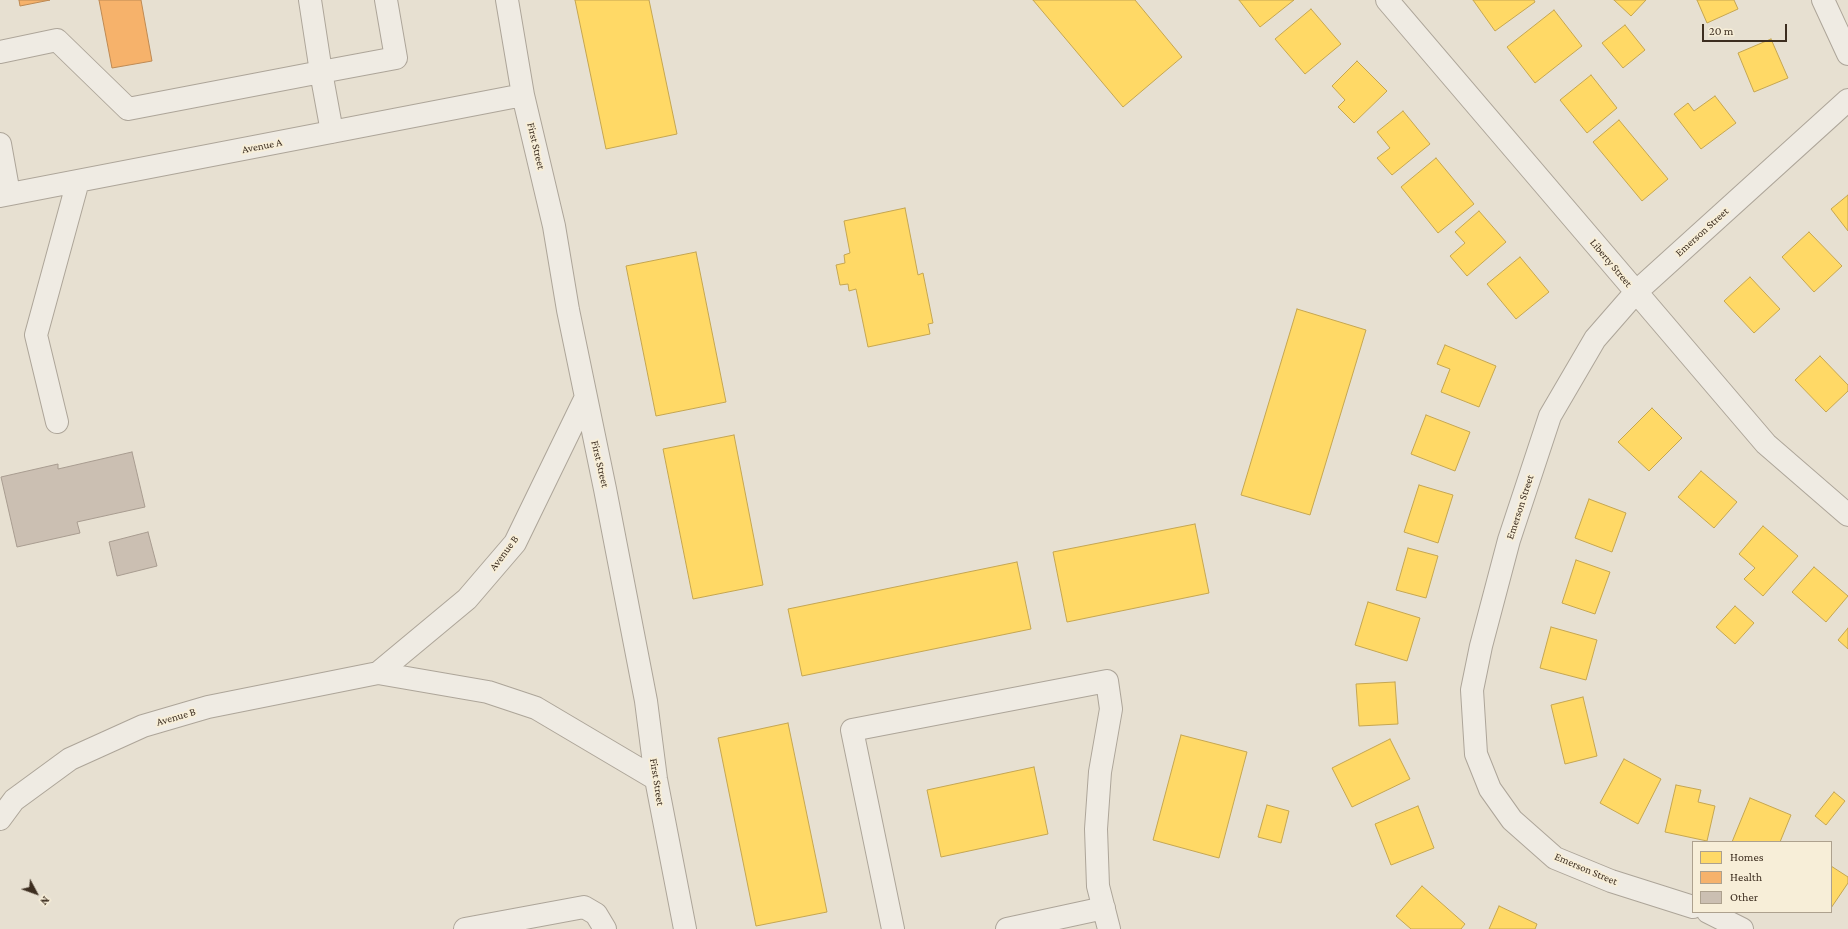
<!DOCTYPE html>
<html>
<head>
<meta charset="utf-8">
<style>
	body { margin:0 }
	#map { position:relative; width:1848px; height:929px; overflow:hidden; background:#e7e0d1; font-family:"Crimson Pro",serif }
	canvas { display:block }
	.legend { position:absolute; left:1692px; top:841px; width:140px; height:72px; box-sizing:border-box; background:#f7eed8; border:1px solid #ada18e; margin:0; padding:5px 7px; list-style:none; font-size:12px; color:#3d2e20 }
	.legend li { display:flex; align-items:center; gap:8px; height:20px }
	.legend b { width:20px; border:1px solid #ada18e }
	.north { position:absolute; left:16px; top:873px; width:40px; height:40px; -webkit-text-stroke:3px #f7eed8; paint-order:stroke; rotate:131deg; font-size:11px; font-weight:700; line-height:16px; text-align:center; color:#3d2e20 }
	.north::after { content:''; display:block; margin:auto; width:14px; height:18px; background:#3d2e20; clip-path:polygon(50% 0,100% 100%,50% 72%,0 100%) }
	.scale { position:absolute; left:1702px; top:24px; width:85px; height:18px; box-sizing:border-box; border:2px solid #3d2e20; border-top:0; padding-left:5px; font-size:12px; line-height:14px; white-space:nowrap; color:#3d2e20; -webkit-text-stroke:3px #f7eed8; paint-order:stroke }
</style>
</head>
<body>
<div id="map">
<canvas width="1848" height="929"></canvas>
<ul class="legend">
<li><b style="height:11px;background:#ffd966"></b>Homes</li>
<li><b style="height:11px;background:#f6b26b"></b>Health</li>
<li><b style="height:11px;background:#cbbfb2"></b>Other</li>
</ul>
<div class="north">N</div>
<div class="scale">20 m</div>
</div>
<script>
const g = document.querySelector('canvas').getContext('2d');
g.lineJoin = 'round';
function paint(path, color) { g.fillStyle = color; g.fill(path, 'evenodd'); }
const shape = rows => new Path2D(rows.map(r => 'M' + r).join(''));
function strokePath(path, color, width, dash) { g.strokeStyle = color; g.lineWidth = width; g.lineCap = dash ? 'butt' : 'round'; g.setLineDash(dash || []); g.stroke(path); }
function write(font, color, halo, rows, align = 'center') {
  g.font = font + ' "Crimson Pro",serif'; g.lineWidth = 4; g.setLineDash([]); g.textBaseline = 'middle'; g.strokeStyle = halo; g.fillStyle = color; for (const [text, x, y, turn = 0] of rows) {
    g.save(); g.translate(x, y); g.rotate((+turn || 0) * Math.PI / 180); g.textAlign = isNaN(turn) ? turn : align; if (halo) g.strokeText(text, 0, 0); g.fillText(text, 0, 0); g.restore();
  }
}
const homes = shape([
	[575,0,649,0,677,134,606,149,575,0],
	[1033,0,1135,0,1182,57,1123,107,1033,0],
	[1239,0,1294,0,1260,27,1239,0],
	[1473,0,1534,0,1535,2,1495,31,1473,0],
	[1614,0,1646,0,1631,16,1614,0],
	[1697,0,1734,0,1738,9,1707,23,1697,0],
	[1311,9,1341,44,1305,74,1275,39,1311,9],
	[1554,10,1582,46,1535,83,1507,47,1554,10],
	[1625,25,1645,50,1623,68,1602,43,1625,25],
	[1771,39,1788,78,1754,92,1738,53,1771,39],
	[1357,61,1387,91,1354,123,1338,107,1345,100,1332,86,1357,61],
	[1591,75,1617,108,1587,133,1560,100,1591,75],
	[1715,96,1736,123,1701,149,1674,114,1688,103,1694,111,1715,96],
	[1403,111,1430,144,1392,175,1377,158,1390,148,1377,132,1403,111],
	[1619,120,1668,179,1642,201,1593,142,1619,120],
	[1436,158,1474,204,1438,233,1401,187,1436,158],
	[1848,195,1848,231,1831,209,1848,195],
	[905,208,918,275,923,273,933,323,928,324,930,334,868,347,856,289,849,291,848,284,840,285,836,265,845,263,844,255,850,253,844,221,905,208],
	[1479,211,1506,242,1467,276,1450,256,1465,243,1455,232,1479,211],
	[1809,232,1842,266,1814,292,1782,257,1809,232],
	[696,252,726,402,656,416,626,266,696,252],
	[1520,257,1549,292,1516,319,1487,284,1520,257],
	[1750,277,1780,309,1754,333,1724,301,1750,277],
	[1297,309,1366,330,1310,515,1241,495,1297,309],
	[1445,345,1496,366,1479,407,1441,392,1450,369,1437,364,1445,345],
	[1820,356,1848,385,1848,391,1826,412,1795,380,1820,356],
	[1652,408,1682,438,1649,471,1618,442,1652,408],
	[1426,415,1470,432,1455,471,1411,454,1426,415],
	[734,435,763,585,693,599,663,449,734,435],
	[1701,471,1737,502,1714,528,1678,497,1701,471],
	[1419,485,1453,495,1438,543,1404,532,1419,485],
	[1589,499,1626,513,1612,552,1575,538,1589,499],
	[1195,524,1209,593,1067,622,1053,552,1195,524],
	[1763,526,1798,556,1763,596,1744,579,1755,568,1739,554,1763,526],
	[1408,548,1438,556,1426,598,1396,590,1408,548],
	[1576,560,1610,572,1595,614,1562,603,1576,560],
	[1017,562,1031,629,802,676,788,609,1017,562],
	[1814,567,1848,596,1826,622,1792,592,1814,567],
	[1368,602,1420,618,1407,661,1355,645,1368,602],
	[1735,606,1754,623,1735,644,1716,627,1735,606],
	[1551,627,1597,640,1586,680,1540,668,1551,627],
	[1848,628,1848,649,1838,640,1848,628],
	[1395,682,1398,724,1359,726,1356,684,1395,682],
	[1583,697,1597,756,1565,764,1551,705,1583,697],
	[788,723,827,912,756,926,718,738,788,723],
	[1181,735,1247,752,1219,858,1153,840,1181,735],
	[1390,739,1410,779,1352,807,1332,768,1390,739],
	[1624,759,1661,779,1638,824,1600,803,1624,759],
	[1034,767,1048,834,941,857,927,790,1034,767],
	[1676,785,1701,790,1698,802,1715,806,1707,841,1665,832,1676,785],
	[1834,792,1845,801,1826,825,1815,816,1834,792],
	[1750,798,1791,815,1780,842,1732,842,1750,798],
	[1267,805,1289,811,1281,843,1258,837,1267,805],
	[1418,806,1434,848,1391,865,1375,824,1418,806],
	[1831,866,1848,877,1848,883,1831,908,1831,866],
	[1422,886,1465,924,1461,929,1411,929,1396,916,1422,886],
	[1499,906,1537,924,1535,929,1489,929,1499,906]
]);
const health = shape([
	[19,0,50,0,20,6,19,0],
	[99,0,141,0,152,61,112,68,99,0]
]);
const building = shape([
	[132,452,145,507,77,522,80,533,17,547,1,477,58,464,58,469,132,452],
	[148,532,157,566,117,576,109,542,148,532]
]);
const minor = shape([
	[507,0,523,95,554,226,568,310,605,489,646,701,656,779,685,929],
	[1387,0,1766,444,1848,515],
	[1823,0,1848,54],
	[0,52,57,40,128,109,321,72,310,0],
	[332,132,321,72,396,58,386,0],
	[0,144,9,194],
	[0,196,523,95],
	[57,422,36,335,78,181],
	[378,673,467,599,515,543,585,399],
	[0,819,14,800,70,759,143,726,208,707,378,673,488,692,536,708,656,779],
	[1693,907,1611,881,1555,858,1512,820,1490,789,1476,754,1472,690,1481,646,1509,540,1550,416,1595,339,1636,292,1848,100],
	[1708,912,1742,929],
	[465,929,584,907,596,914,605,929],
	[893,929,852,730,1107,681,1111,709,1100,772,1096,829,1098,886,1109,929],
	[1007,929,1104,908]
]);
const streetNames = [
	["Avenue A",262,146,-11],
	["First Street",536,146,77],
	["Emerson Street",1702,232,-42],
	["Liberty Street",1611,263,50],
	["First Street",600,464,77],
	["Emerson Street",1520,507,-72],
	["Avenue B",504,553,-53],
	["Avenue B",176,717,-16],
	["First Street",657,782,81],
	["Emerson Street",1586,869,23]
];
paint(homes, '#ffd966');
strokePath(homes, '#c5a651', 1);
paint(health, '#f6b26b');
strokePath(health, '#be8a54', 1);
paint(building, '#cbbfb2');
strokePath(building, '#a89c90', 1);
strokePath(minor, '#ada599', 24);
strokePath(minor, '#efebe3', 22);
write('11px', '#3d2e20', '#f7eed8', streetNames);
</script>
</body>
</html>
